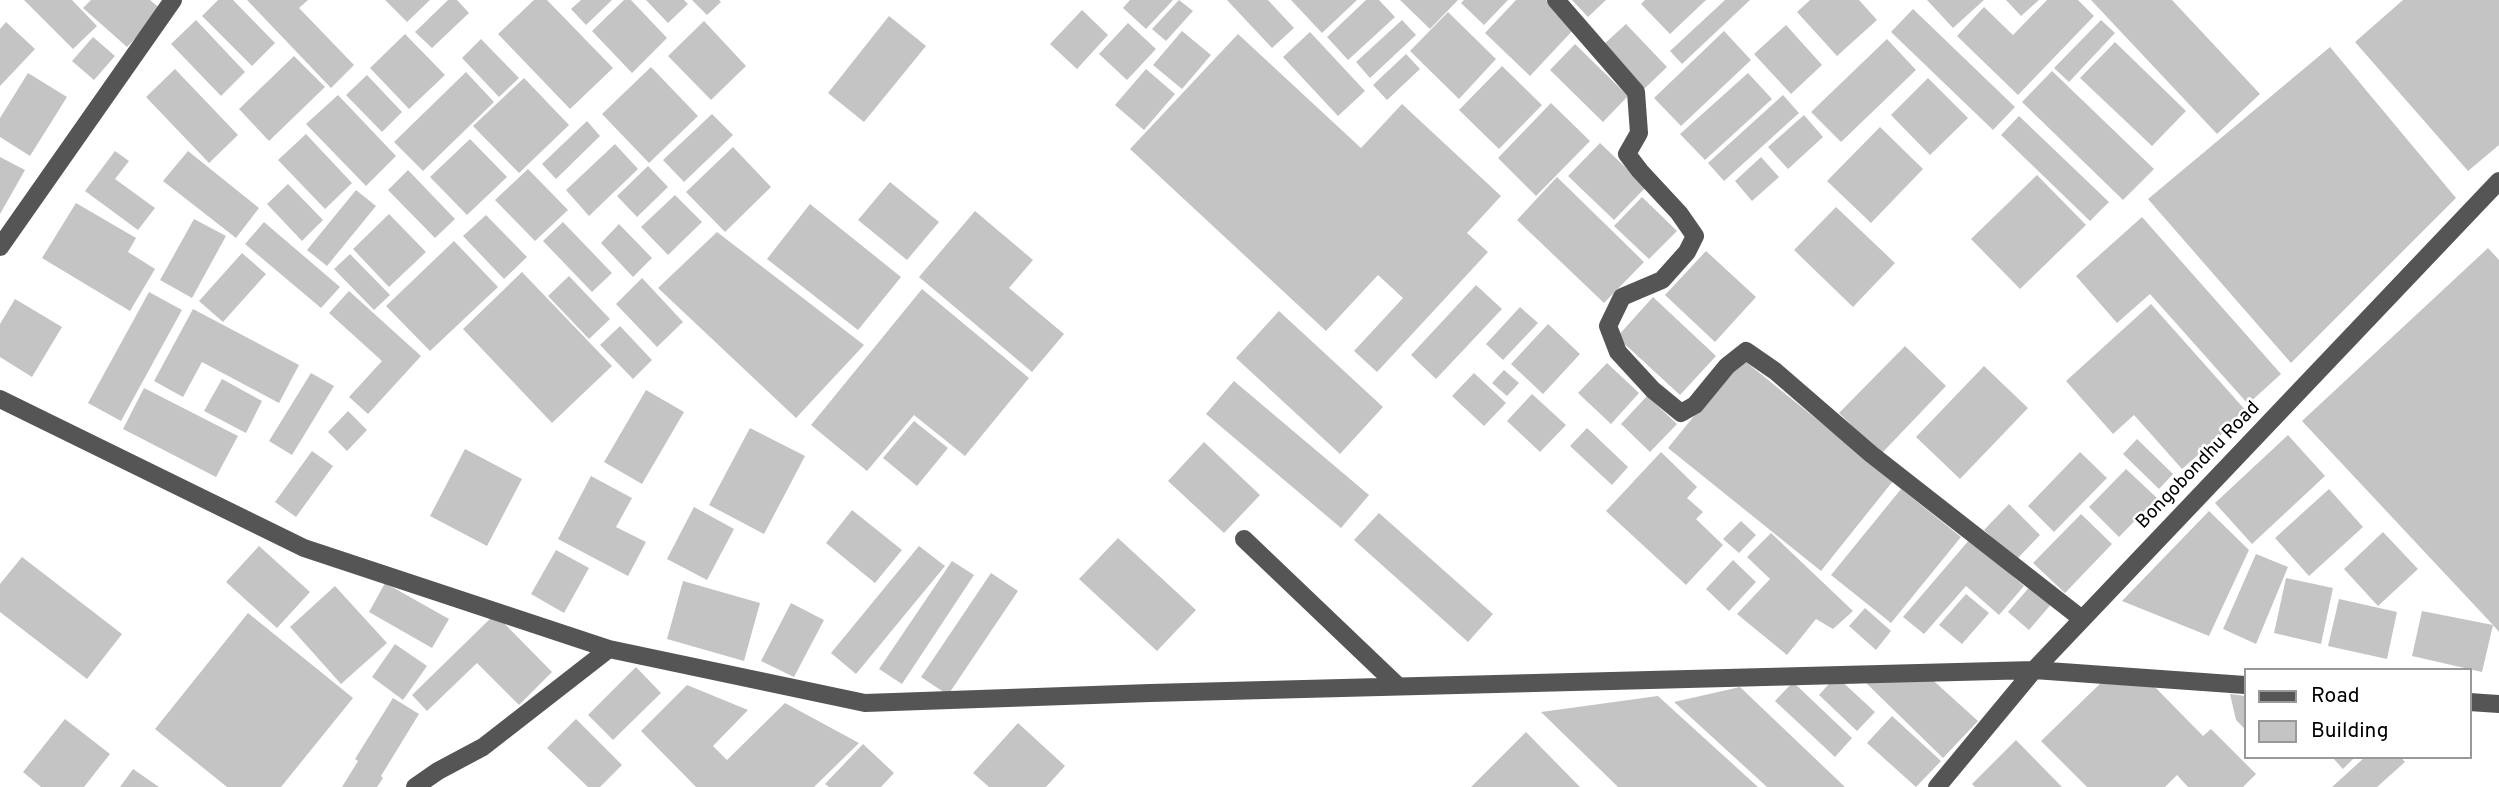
<!DOCTYPE html>
<html>
<head>
<meta charset="utf-8">
<style>
	body { margin:0 }
	#map { position:relative; width:2499px; height:787px; overflow:hidden; background:#fff; font-family:Overpass,sans-serif }
	canvas { display:block }
	.legend { position:absolute; left:2244px; top:668px; width:228px; height:91px; box-sizing:border-box; background:#fff; border:2px solid #999; margin:0; padding:9px 12px; list-style:none; font-size:21px; color:#000 }
	.legend li { display:flex; align-items:center; gap:14px; height:35px }
	.legend b { width:35px; border:2px solid #999 }
</style>
</head>
<body>
<div id="map">
<canvas width="2499" height="787"></canvas>
<ul class="legend">
<li><b style="height:9px;background:#555"></b>Road</li>
<li><b style="height:19px;background:#c4c4c4"></b>Building</li>
</ul>
</div>
<script>
const g = document.querySelector('canvas').getContext('2d');
g.lineJoin = 'round';
function paint(path, color) { g.fillStyle = color; g.fill(path, 'evenodd'); }
const shape = rows => new Path2D(rows.map(r => 'M' + r).join(''));
function strokePath(path, color, width, dash) { g.strokeStyle = color; g.lineWidth = width; g.lineCap = dash ? 'butt' : 'round'; g.setLineDash(dash || []); g.stroke(path); }
function write(font, color, halo, rows, align = 'center') {
  g.font = font + ' Overpass,sans-serif'; g.lineWidth = 5; g.setLineDash([]); g.textBaseline = 'middle'; g.strokeStyle = halo; g.fillStyle = color; for (const [text, x, y, turn = 0] of rows) {
    g.save(); g.translate(x, y); g.rotate((+turn || 0) * Math.PI / 180); g.textAlign = isNaN(turn) ? turn : align; if (halo) g.strokeText(text, 0, 0); g.fillText(text, 0, 0); g.restore();
  }
}
const building = shape([
	[24,0,72,0,97,26,73,49],
	[91,0,150,0,162,10,127,47,83,8],
	[218,0,233,0,275,43,252,66,202,16],
	[247,0,308,0,299,8,354,65,331,88],
	[385,0,430,0,407,22],
	[448,0,457,0,469,13,432,48,415,32],
	[534,0,547,0,613,68,570,109,498,34],
	[581,0,612,0,586,25,571,9],
	[624,0,631,0,667,38,632,73,592,31],
	[646,0,684,0,688,4,668,23],
	[692,0,719,0,721,2,707,15],
	[1130,0,1173,0,1146,29,1123,8],
	[1179,0,1193,11,1166,41,1152,29],
	[1227,0,1268,0,1294,28,1272,48],
	[1291,0,1357,0,1322,33],
	[1366,0,1379,0,1395,17,1348,60,1327,37],
	[1400,0,1458,0,1430,29],
	[1464,0,1508,0,1484,25,1461,3],
	[1516,0,1546,0,1575,28,1530,76,1485,33],
	[1572,0,1606,0,1588,17],
	[1645,0,1706,0,1670,34,1641,4],
	[1725,0,1750,0,1682,64,1670,51],
	[1810,0,1859,0,1877,20,1837,56,1797,12],
	[1927,0,1984,0,1953,28],
	[2006,0,2039,0,2021,16],
	[2047,0,2078,0,2094,16,2018,95,1957,36,1984,7,2013,35],
	[2091,0,2172,0,2260,94,2217,134],
	[2403,0,2499,0,2499,145,2468,171,2355,42],
	[1913,9,2015,107,1993,130,1891,32],
	[1082,10,1108,35,1077,69,1050,44],
	[1448,12,1496,59,1459,99,1410,51],
	[889,16,926,46,864,122,828,93],
	[196,20,245,72,221,96,171,44],
	[1402,20,1416,35,1370,78,1356,62],
	[2101,20,2115,33,2069,82,2054,68],
	[704,21,746,66,711,100,668,56],
	[6,22,35,49,0,86,0,29],
	[1128,23,1156,49,1127,80,1099,54],
	[1626,24,1667,67,1644,89,1603,45],
	[1786,25,1822,65,1791,94,1754,54],
	[1182,31,1211,55,1182,89,1153,65],
	[1724,31,1751,60,1681,126,1654,98],
	[1310,32,1365,91,1338,116,1283,57],
	[405,34,445,75,409,109,370,68],
	[1238,34,1361,148,1402,104,1501,196,1467,233,1488,252,1377,372,1354,351,1403,298,1378,275,1326,331,1130,149],
	[93,37,115,56,94,80,72,61],
	[481,39,519,78,499,97,462,58],
	[1887,39,1916,70,1841,142,1811,112],
	[2115,42,2186,111,2152,146,2080,78],
	[1575,44,1628,96,1603,122,1550,70],
	[2330,47,2456,198,2291,363,2148,199],
	[1406,54,1420,69,1387,100,1373,85],
	[294,56,325,87,269,141,239,109],
	[1502,66,1542,105,1499,149,1459,110],
	[651,67,698,116,649,163,602,114],
	[175,69,238,135,209,163,146,97],
	[1146,69,1175,94,1144,130,1115,105],
	[2052,71,2154,169,2123,200,2022,102],
	[466,72,494,102,423,171,394,142],
	[28,73,67,97,30,156,0,137,0,118],
	[1748,73,1772,99,1705,160,1680,134],
	[367,75,402,112,382,132,346,95],
	[524,78,569,125,519,173,473,126],
	[1928,78,1968,118,1930,155,1891,115],
	[338,95,396,156,366,186,306,124],
	[1783,95,1799,113,1724,181,1708,163],
	[1551,103,1590,141,1536,196,1498,158],
	[712,114,733,135,684,182,663,160],
	[1804,115,1823,137,1788,169,1768,147],
	[2019,116,2109,202,2090,221,2001,135],
	[587,121,600,136,556,179,542,164],
	[1880,127,1923,169,1871,223,1827,181],
	[306,134,352,183,325,209,278,160],
	[470,139,507,177,467,215,430,177],
	[1600,143,1646,187,1614,220,1568,176],
	[615,144,638,169,589,216,566,190],
	[733,147,771,187,725,232,686,192],
	[115,151,129,161,115,179,155,208,138,230,85,191],
	[188,151,259,208,236,238,163,181],
	[0,157,25,170,0,214],
	[1761,157,1779,177,1752,201,1735,181],
	[648,166,668,187,637,217,617,196],
	[528,169,568,210,535,241,495,200],
	[408,170,455,219,435,238,388,190],
	[2037,175,2086,225,2020,289,1971,239],
	[1557,177,1644,262,1604,303,1517,220],
	[890,182,939,222,907,260,858,220],
	[288,184,323,220,302,241,267,204],
	[356,190,376,206,327,266,307,250],
	[675,195,702,222,668,255,641,227],
	[1642,197,1677,231,1649,259,1614,226],
	[76,203,136,238,128,252,155,269,130,311,42,258],
	[810,204,901,277,858,330,767,259],
	[1836,207,1895,263,1853,307,1794,250],
	[975,211,1033,260,1009,288,1064,334,1032,372,919,277],
	[389,214,426,252,389,287,353,249],
	[486,215,527,257,504,279,463,236],
	[2142,217,2281,374,2248,404,2150,294,2117,323,2076,276],
	[194,219,226,236,192,298,160,280],
	[264,222,340,287,321,308,245,244],
	[563,222,612,273,592,292,543,241],
	[619,224,652,258,633,277,601,243],
	[717,232,864,345,796,418,658,288],
	[454,241,498,287,430,351,386,306],
	[2488,248,2499,260,2499,632,2493,625,2482,672,2412,656,2422,611,2493,625,2302,421],
	[1706,251,1756,297,1715,342,1665,295],
	[242,253,266,274,223,322,199,301],
	[350,254,390,295,374,310,334,269],
	[522,272,612,366,552,423,463,329],
	[569,276,610,319,589,339,548,296],
	[642,278,683,322,657,347,616,304],
	[1476,285,1502,309,1436,379,1411,355],
	[922,289,1029,378,965,456,914,415,867,471,811,425],
	[349,291,421,356,368,414,349,397,382,361,329,313],
	[149,292,182,310,121,421,88,403],
	[1653,297,1716,356,1680,395,1617,337],
	[15,299,62,327,32,377,0,357,0,324],
	[2151,304,2247,412,2182,469,2134,415,2113,434,2066,381],
	[1520,307,1538,323,1503,360,1486,344],
	[193,309,299,365,279,403,202,362,183,397,154,381],
	[1279,311,1383,407,1340,454,1236,358],
	[1548,324,1580,354,1543,394,1511,364],
	[620,326,652,360,633,379,600,345],
	[1905,346,1946,386,1881,454,1839,413],
	[1741,358,1893,481,1821,571,1668,448],
	[1607,363,1639,393,1611,424,1578,393],
	[1984,366,2028,408,1960,479,1916,437],
	[1504,370,1519,383,1507,396,1492,383],
	[311,373,334,386,292,455,269,441],
	[1474,373,1506,403,1484,426,1452,396],
	[222,379,262,401,246,433,204,411],
	[1234,381,1369,495,1341,528,1206,414],
	[144,388,238,436,216,477,123,429],
	[646,390,684,412,642,484,604,462],
	[1532,394,1566,425,1540,452,1507,421],
	[1647,396,1677,424,1650,452,1621,424],
	[348,411,367,430,347,451,328,432],
	[914,421,948,448,917,486,883,458],
	[750,428,805,456,764,534,709,505],
	[1587,428,1628,467,1612,485,1570,446],
	[2288,435,2325,476,2252,544,2215,503],
	[2137,439,2173,474,2159,489,2123,454],
	[1204,442,1260,495,1224,533,1168,481],
	[465,449,522,479,487,546,430,516],
	[312,451,333,466,296,517,275,502],
	[1661,452,1697,487,1687,498,1703,512,1696,519,1723,545,1686,585,1606,511],
	[2080,452,2107,478,2054,532,2028,506],
	[2126,469,2157,498,2119,537,2089,507],
	[591,476,632,498,616,527,646,542,628,576,558,539],
	[1901,489,1961,537,1891,623,1831,575],
	[2329,489,2363,527,2309,576,2275,538],
	[2009,504,2040,535,2016,560,1984,530],
	[694,507,734,529,707,580,667,559],
	[852,510,902,550,875,583,826,543],
	[2209,511,2249,550,2209,636,2122,601],
	[1379,513,1493,614,1468,642,1354,540],
	[2081,514,2112,544,2065,593,2033,563],
	[1741,521,1756,535,1739,553,1723,539],
	[2383,532,2418,569,2378,606,2344,569],
	[1771,533,1853,611,1833,629,1816,619,1787,655,1737,614,1770,579,1747,557],
	[1118,538,1196,610,1157,651,1079,579],
	[1970,539,2024,586,1999,615,1966,586,1924,634,1903,617],
	[259,546,310,592,277,628,226,582],
	[919,546,945,566,856,674,831,653],
	[556,550,589,568,564,613,531,594],
	[2256,554,2288,567,2256,644,2223,629],
	[22,557,122,634,87,679,0,612,0,584],
	[1733,560,1756,582,1729,611,1706,589],
	[952,561,974,575,902,684,879,669],
	[991,573,1018,591,948,695,921,677],
	[2286,578,2333,588,2321,644,2274,633],
	[683,581,760,603,744,661,667,639],
	[385,583,449,619,432,648,369,612],
	[2032,584,2053,602,2029,630,2008,612],
	[335,586,387,643,341,684,290,627],
	[1966,594,1989,613,1962,644,1939,625],
	[2339,599,2397,612,2387,659,2328,646],
	[791,603,824,620,794,677,761,661],
	[1865,608,1891,631,1876,650,1849,626],
	[248,613,353,698,281,787,227,787,155,729],
	[495,614,552,672,519,705,477,663,427,711,412,695],
	[395,644,427,666,403,700,372,677],
	[636,667,661,693,613,740,588,715],
	[1926,674,1978,721,1943,758,1861,678],
	[1836,676,1875,712,1857,731,1819,695],
	[2106,678,2151,683,2203,736,2211,729,2256,774,2243,787,2188,787,2177,775,2165,787,2087,787,2041,741],
	[1793,682,1852,738,1835,757,1775,701],
	[687,685,748,710,713,746,727,760,785,703,859,743,814,787,696,787,641,731],
	[1740,687,1845,787,1767,787,1674,702],
	[2230,694,2245,696,2245,729,2236,720],
	[1658,696,1758,787,1618,787,1541,712],
	[393,698,419,714,381,776,383,778,377,787,342,787,358,761,355,759],
	[1892,716,1941,761,1916,787,1867,743],
	[65,719,110,754,84,787,41,787,23,772],
	[576,719,622,765,600,787,588,787,547,748],
	[1018,723,1065,766,1046,787,989,787,973,773],
	[1526,732,1580,787,1471,787],
	[2016,740,2062,787,1975,787,1972,784],
	[863,744,894,773,881,787,829,787,825,784],
	[2332,757,2355,757,2343,769],
	[2365,757,2401,757,2405,762,2377,787,2332,787],
	[133,769,159,787,120,787]
]);
const minor = shape([
	[1556,0,1636,92,1639,133,1627,154,1640,171,1679,213,1695,236,1687,252,1662,280,1622,297,1608,326,1618,352,1653,390,1681,413,1695,405,1727,366,1746,351,1775,371,1871,454,2082,619],
	[0,247,173,0],
	[0,399,304,548,609,649,865,703,1150,693,2034,670,2245,685],
	[1244,539,1398,686],
	[2469,702,2499,704],
	[415,787,438,771,483,747,609,649],
	[1937,787,2034,670,2499,181]
]);
const streetNames = [
	["Bongobondhu Road",2199,466,-46]
];
paint(building, '#c4c4c4');
strokePath(minor, '#555', 18);
write('19px', '#000', '#fff', streetNames);
</script>
</body>
</html>
